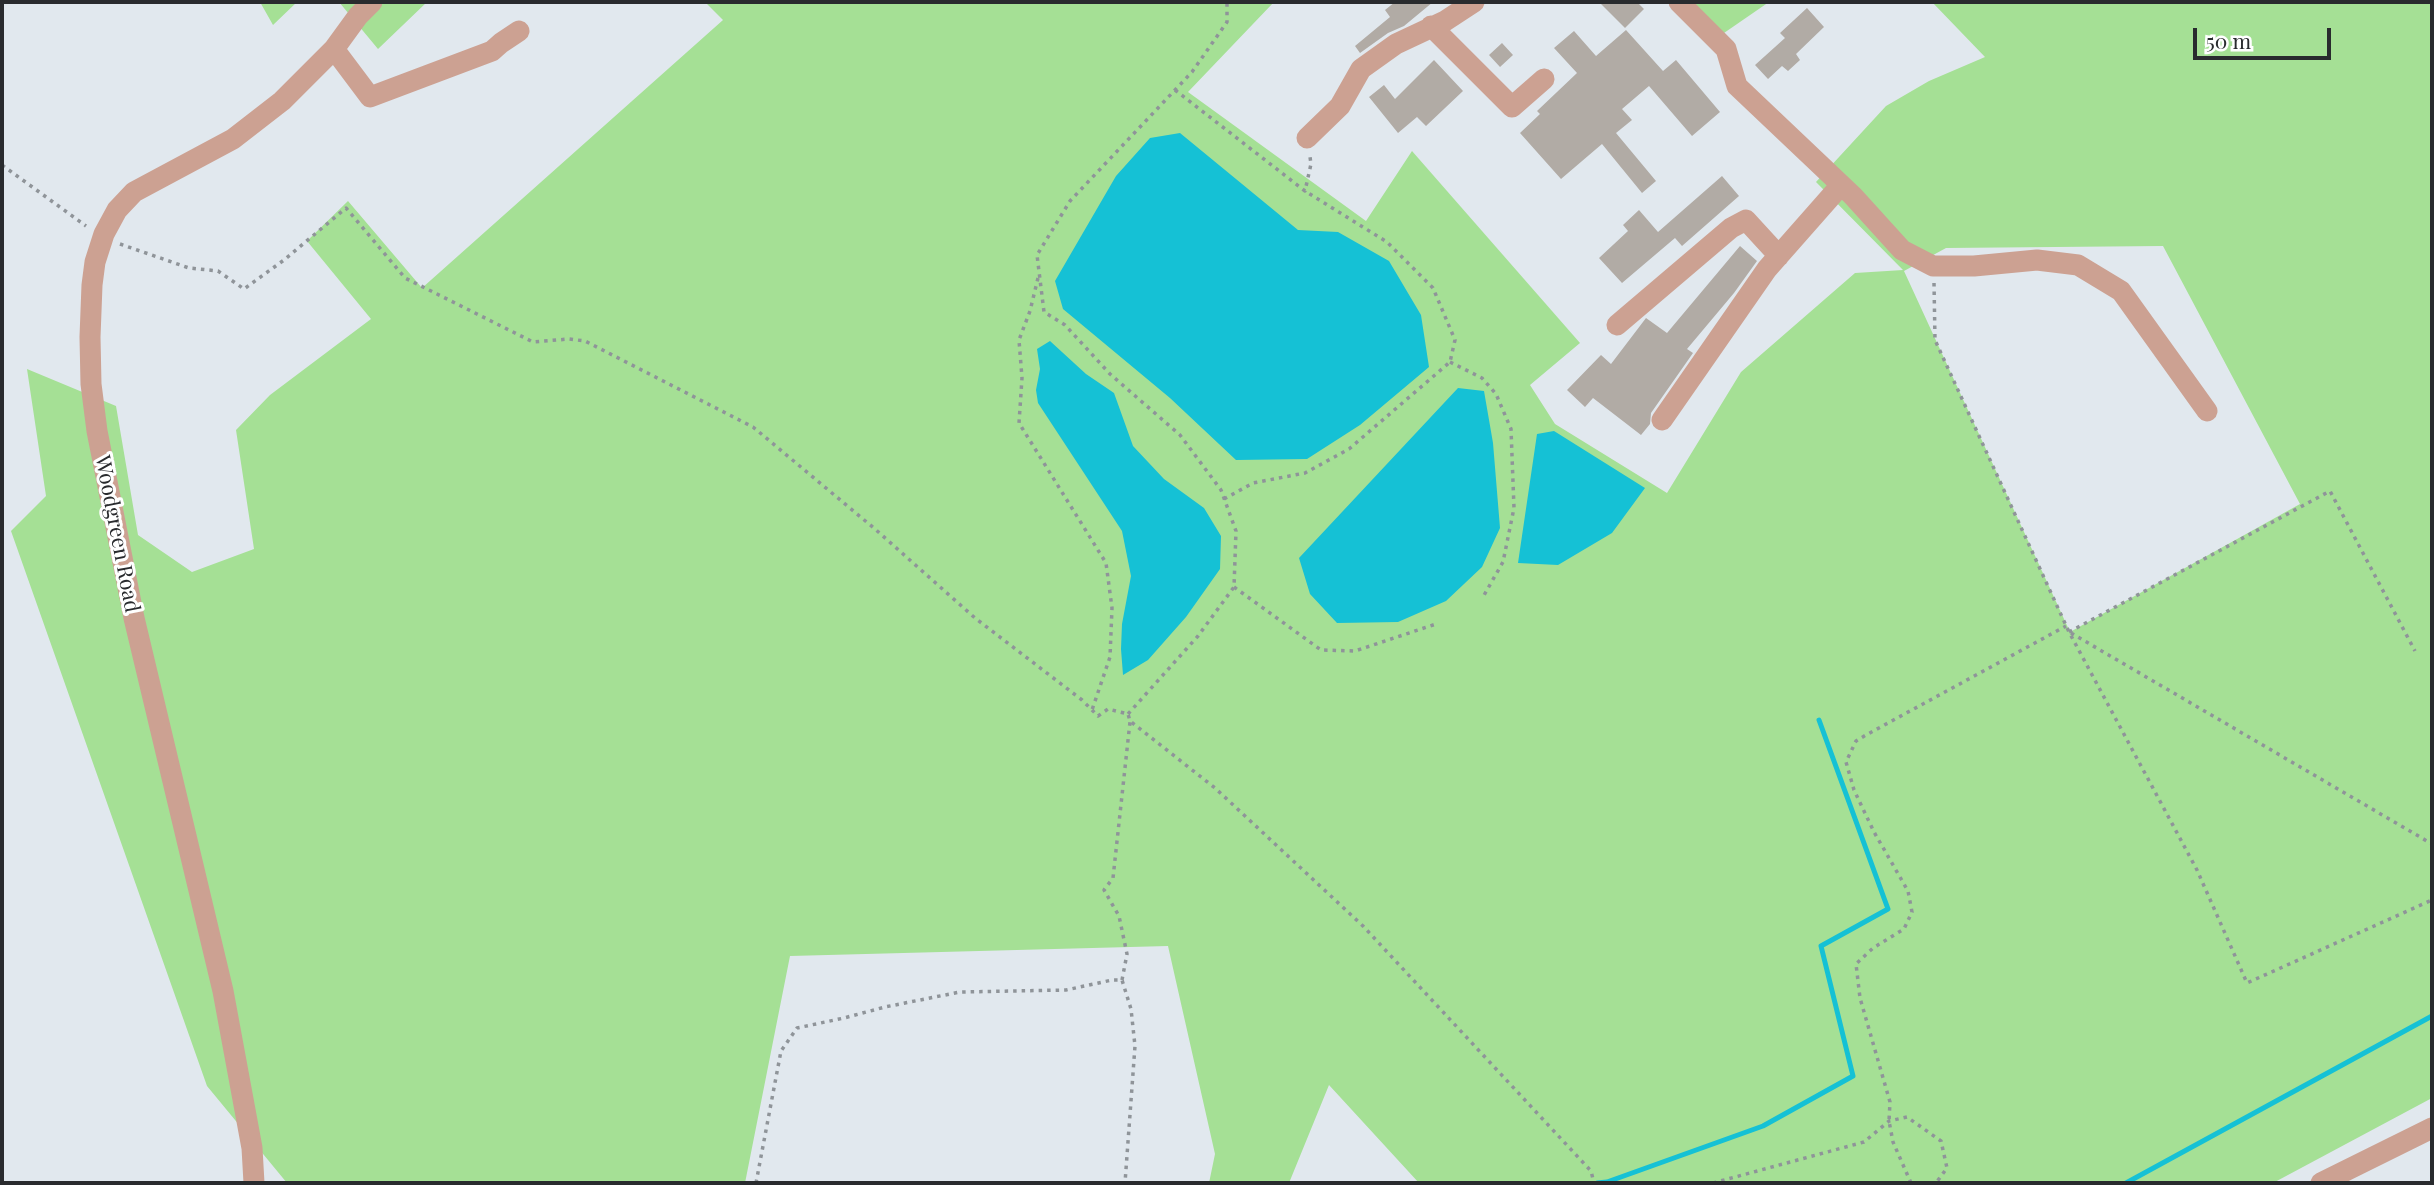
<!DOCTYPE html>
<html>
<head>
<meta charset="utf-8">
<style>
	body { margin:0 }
	#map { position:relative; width:2434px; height:1185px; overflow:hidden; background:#e1e8ee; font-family:"Playfair Display",serif }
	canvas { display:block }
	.frame { position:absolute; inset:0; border:4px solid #292b2e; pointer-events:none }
	.scale { position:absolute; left:2193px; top:28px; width:138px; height:32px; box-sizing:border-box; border:4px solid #292b2e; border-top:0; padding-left:9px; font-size:21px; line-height:24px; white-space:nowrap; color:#292b2e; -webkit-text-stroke:5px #fff; paint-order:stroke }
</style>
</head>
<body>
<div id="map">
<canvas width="2434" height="1185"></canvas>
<div class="frame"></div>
<div class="scale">50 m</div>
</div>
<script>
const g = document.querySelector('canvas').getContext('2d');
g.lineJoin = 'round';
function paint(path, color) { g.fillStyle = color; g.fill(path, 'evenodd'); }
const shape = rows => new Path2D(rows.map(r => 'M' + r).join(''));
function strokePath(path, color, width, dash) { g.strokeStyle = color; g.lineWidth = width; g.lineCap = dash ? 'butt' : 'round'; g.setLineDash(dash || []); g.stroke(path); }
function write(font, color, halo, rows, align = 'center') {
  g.font = font + ' "Playfair Display",serif'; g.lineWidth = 6; g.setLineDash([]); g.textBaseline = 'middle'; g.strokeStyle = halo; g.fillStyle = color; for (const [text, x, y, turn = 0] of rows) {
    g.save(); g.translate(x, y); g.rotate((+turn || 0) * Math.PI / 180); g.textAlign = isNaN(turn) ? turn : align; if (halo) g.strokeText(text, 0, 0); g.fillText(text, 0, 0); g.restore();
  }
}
const green = shape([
	[260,2,297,2,273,25],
	[339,2,427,2,378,49],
	[705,2,1274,2,1188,92,1366,221,1412,151,1580,343,1530,385,1555,424,1667,493,1741,372,1855,273,1903,270,1816,182,1886,106,1929,81,1985,57,1932,2,2432,2,2432,1098,2273,1183,1419,1183,1329,1085,1289,1183,1209,1183,1215,1154,1168,946,790,956,745,1183,287,1183,207,1086,11,531,46,496,27,369,116,406,138,535,192,572,254,549,236,430,270,395,371,319,307,241,348,201,422,288,723,20],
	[2163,246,2300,504,2070,632,1904,271,1946,248],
	[1669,2,1769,2,1708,44]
]);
const water = shape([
	[1180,133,1298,230,1338,232,1389,261,1421,315,1429,367,1360,425,1307,459,1236,460,1170,398,1063,309,1055,281,1116,176,1150,138],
	[1050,341,1086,374,1114,393,1133,446,1164,479,1204,508,1221,536,1220,569,1186,617,1148,660,1123,675,1121,649,1122,624,1131,576,1122,531,1038,403,1036,390,1040,369,1037,349],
	[1458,388,1484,391,1493,443,1500,528,1482,567,1446,601,1398,622,1337,623,1310,594,1299,558],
	[1554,431,1645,488,1612,533,1558,565,1518,563,1537,434]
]);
const stream = shape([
	[1597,1183,1607,1182,1763,1126,1853,1076,1821,946,1888,909,1819,720],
	[2126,1183,2432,1016]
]);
const building = shape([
	[1395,2,1433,2,1404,26,1388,33,1360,53,1355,46,1390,17,1385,10],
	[1599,2,1637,2,1644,9,1625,28],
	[1807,8,1824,27,1796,54,1800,60,1788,71,1782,66,1768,79,1755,65,1785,38,1780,33],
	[1626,30,1663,71,1676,60,1720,112,1692,136,1649,86,1622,109,1632,120,1616,133,1656,181,1642,193,1602,144,1561,179,1520,133,1540,114,1537,111,1577,73,1554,48,1574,31,1596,56],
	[1502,43,1513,55,1500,67,1489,55],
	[1434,60,1463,91,1426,126,1417,117,1398,133,1369,97,1384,85,1395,99],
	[1722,176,1739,196,1682,246,1675,238,1622,283,1599,258,1628,231,1623,225,1639,210,1658,232],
	[1740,246,1757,261,1734,293,1687,349,1693,353,1651,413,1650,424,1641,435,1593,398,1585,407,1567,390,1601,355,1611,364,1646,318,1667,333]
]);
const path = shape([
	[1175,90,1305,191,1311,164,1310,157],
	[2,165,86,226],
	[120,244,189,268,218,271,244,289,284,260,346,208,405,278,533,342,569,339,585,341,753,427,875,529,975,618,1082,700,1098,716,1108,709,1128,714,1130,721,1215,788,1363,926,1591,1171,1594,1183],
	[1038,278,1030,311,1019,340,1022,378,1019,423,1106,563,1112,608,1110,657,1092,710],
	[1934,283,1935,340,2069,632,2197,870,2247,983,2432,900],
	[1450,362,1482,378,1496,394,1511,429,1514,508,1503,562,1483,597],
	[1224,499,1253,483,1305,473,1349,449,1450,362,1455,340,1433,288,1387,242,1305,191],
	[1234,587,1321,650,1355,651,1436,624],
	[2069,632,2330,491,2415,651],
	[2071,633,2432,844],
	[1128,714,1198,636,1234,587,1236,531,1221,490,1180,435,1110,374,1065,325,1044,312,1037,255,1070,201,1192,72,1227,22,1227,2],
	[1122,980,1127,954,1119,916,1104,890,1113,878,1130,722],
	[756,1183,781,1051,797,1028,844,1018,885,1007,960,992,1066,990,1112,980,1122,980,1131,1009,1135,1046,1125,1183],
	[1713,1183,1864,1142,1889,1121,1907,1117,1941,1141,1947,1168,1936,1183],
	[1911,1183,1893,1142,1889,1121,1890,1102,1860,998,1856,964,1873,948,1904,929,1912,912,1908,891,1874,832,1854,790,1846,762,1856,741,1866,735,2066,626]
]);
const minor = shape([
	[1679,2,1726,49,1737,86,1853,196,1902,250,1933,266,1974,266,2037,260,2078,265,2121,291,2207,411],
	[1431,26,1512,107,1544,79],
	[334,49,370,97,492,51,501,43,519,31],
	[1307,138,1340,106,1361,69,1396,44,1445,21,1474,2],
	[1617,325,1731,228,1746,220,1779,256],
	[1662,420,1767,269,1841,185],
	[254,1183,252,1148,223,991,134,618,97,431,91,384,90,337,92,285,95,262,104,234,117,210,134,192,233,139,282,101,334,49,358,16,372,2],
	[2321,1183,2432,1128]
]);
const streetNames = [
	["Woodgreen Road",117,534,79]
];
paint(green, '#a5e095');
paint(water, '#15c1d5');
strokePath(stream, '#15c1d5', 5);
paint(building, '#b1aba5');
strokePath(path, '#8f9499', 3.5, [3.5, 5]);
strokePath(minor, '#cca192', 21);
write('21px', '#292b2e', '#fff', streetNames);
</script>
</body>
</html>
